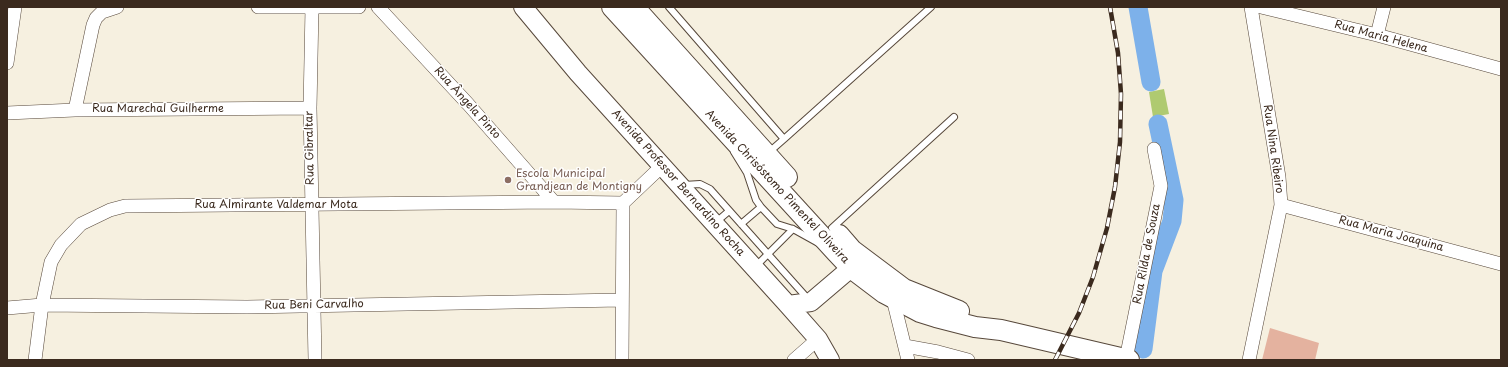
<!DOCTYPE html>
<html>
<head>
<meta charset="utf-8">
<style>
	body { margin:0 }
	#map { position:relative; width:1508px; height:367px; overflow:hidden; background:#f6f0e0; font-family:"Playpen Sans",sans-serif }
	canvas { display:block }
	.frame { position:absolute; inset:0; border:8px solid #3b2a1e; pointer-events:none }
</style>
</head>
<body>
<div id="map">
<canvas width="1508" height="367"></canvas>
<div class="frame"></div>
</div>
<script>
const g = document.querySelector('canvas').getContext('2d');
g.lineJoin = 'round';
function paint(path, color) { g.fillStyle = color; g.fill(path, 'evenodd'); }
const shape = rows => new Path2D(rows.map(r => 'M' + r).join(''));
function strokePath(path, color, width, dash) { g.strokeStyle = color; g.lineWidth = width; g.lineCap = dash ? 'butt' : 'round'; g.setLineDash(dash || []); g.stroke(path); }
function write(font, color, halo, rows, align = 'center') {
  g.font = font + ' "Playpen Sans",sans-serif'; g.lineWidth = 3; g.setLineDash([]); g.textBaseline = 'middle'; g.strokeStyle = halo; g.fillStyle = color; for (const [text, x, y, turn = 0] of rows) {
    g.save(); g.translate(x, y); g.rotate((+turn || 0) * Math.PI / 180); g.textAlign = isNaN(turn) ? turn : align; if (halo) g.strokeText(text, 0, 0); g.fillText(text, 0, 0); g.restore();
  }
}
const green = shape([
	[1164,89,1169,114,1153,117,1149,92]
]);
const river = shape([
	[1138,7,1151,82],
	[1143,349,1153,271,1172,221,1174,200,1158,124]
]);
const building = shape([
	[1270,328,1319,343,1315,360,1262,360]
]);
const service = shape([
	[669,7,784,139,768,153],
	[784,139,931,7],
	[734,152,747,173,756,200,761,207,777,224,793,229,820,244],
	[684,185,700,184,710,189,808,299],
	[715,223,729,211],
	[741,224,761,207],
	[832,228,954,117],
	[756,266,793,229]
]);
const minor = shape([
	[258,7,359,7],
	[378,7,468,104,554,202],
	[1261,7,1377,35,1501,69],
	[312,8,310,108,315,360],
	[1377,35,1384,7],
	[7,63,15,7],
	[75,110,93,25,96,18,102,12,117,7],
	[7,113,75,110,310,108],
	[1281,205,1501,264],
	[893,299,908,360],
	[7,308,42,305,247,307,621,300],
	[905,346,938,352,968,360],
	[1126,359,1161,186,1154,149],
	[35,360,42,305,51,262,61,245,81,224,110,210,125,206,554,202,623,203],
	[622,360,623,203,662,166],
	[794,360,818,339],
	[1249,360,1281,205,1279,177,1251,7]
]);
const secondary = shape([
	[523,7,578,73,788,305,818,339,830,360],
	[788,305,811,302,851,268,853,255]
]);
const primary = shape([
	[612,7,836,252,851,268,884,293,920,312,936,317,975,327,1001,330,1129,360],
	[634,7,787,177],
	[839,235,852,250,904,289,959,311]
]);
const rail = shape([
	[1055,360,1079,313,1093,277,1107,228,1115,187,1120,142,1121,94,1118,53,1110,7]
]);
const markers = [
	[508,180,4,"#8d6e63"]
];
const streetNames = [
	["Rua Maria Helena",1381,37,15],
	["Rua Ângela Pinto",467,103,48],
	["Rua Marechal Guilherme",158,109],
	["Rua Gibraltar",310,148,-91],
	["Rua Nina Ribeiro",1273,149,82],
	["Avenida Professor Bernardino Rocha",678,183,48],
	["Avenida Chrisóstomo Pimentel Oliveira",777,187,47],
	["Rua Almirante Valdemar Mota",276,205],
	["Rua Maria Joaquina",1391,234,15],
	["Rua Rilda de Souza",1147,254,-79],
	["Rua Beni Carvalho",314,305,-1]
];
const educationNames = [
	["Escola Municipal",516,174],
	["Grandjean de Montigny",516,187]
];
paint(green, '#afca70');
strokePath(river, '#7db1ea', 19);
paint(building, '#e4b29f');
strokePath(service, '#57483b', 8);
strokePath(minor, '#57483b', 14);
strokePath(secondary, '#57483b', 20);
strokePath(primary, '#57483b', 22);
strokePath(service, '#fff', 6);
strokePath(minor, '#fff', 13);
strokePath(secondary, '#fff', 18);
strokePath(primary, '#fff', 20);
strokePath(rail, '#3b2a1e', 4.5);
strokePath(rail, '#fff', 3, [9]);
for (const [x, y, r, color] of markers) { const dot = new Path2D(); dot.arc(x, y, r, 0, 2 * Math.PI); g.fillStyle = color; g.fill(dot); strokePath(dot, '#fff', 1.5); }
write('11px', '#3b2a1e', '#fff', streetNames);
write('11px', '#785e54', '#fff', educationNames, 'left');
</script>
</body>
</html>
